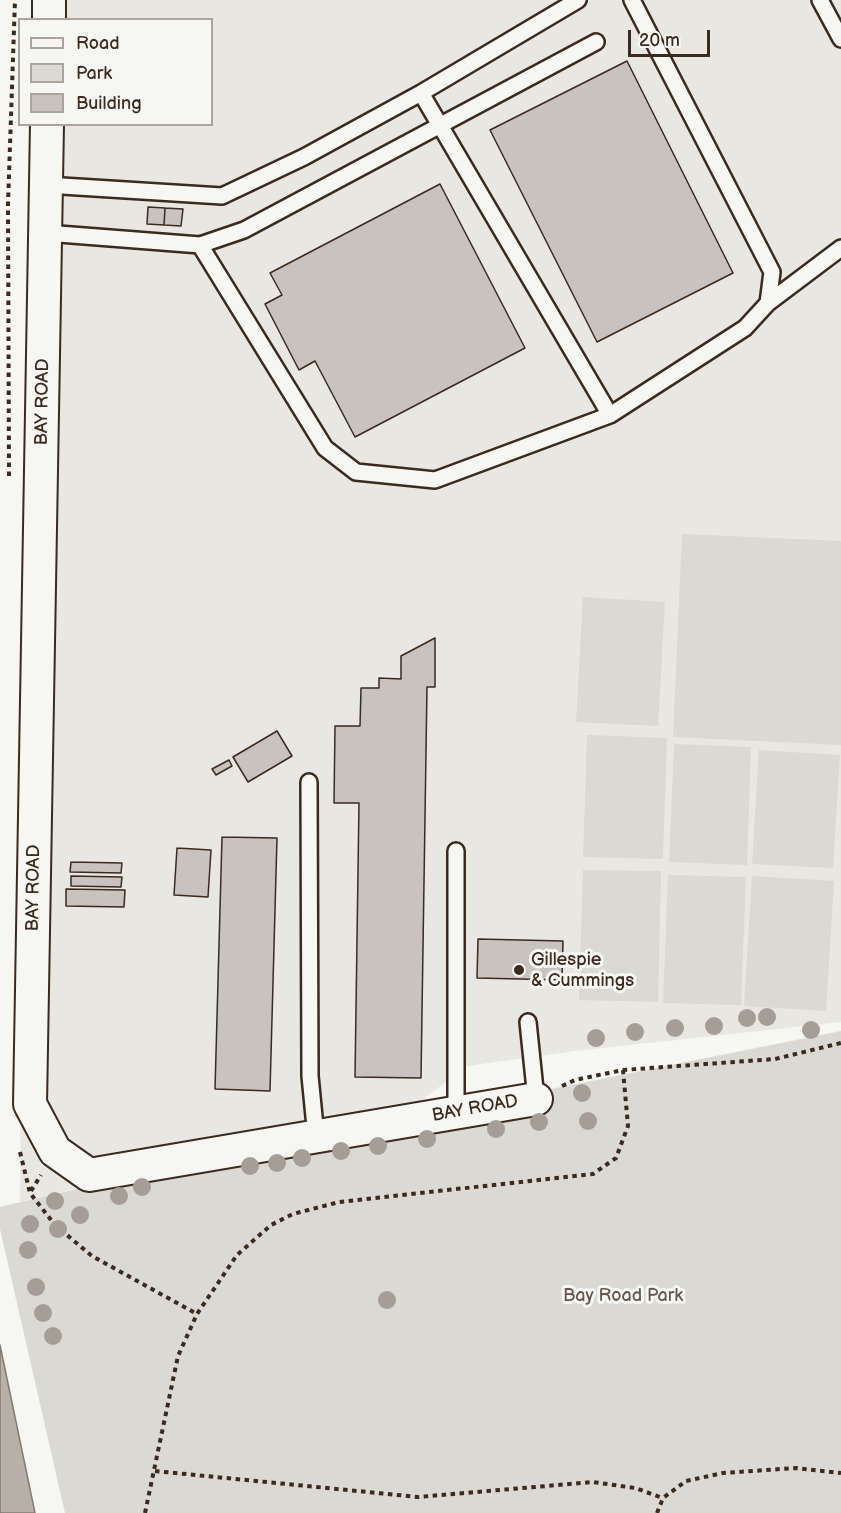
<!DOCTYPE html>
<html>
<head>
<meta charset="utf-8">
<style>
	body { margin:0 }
	#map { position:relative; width:841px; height:1513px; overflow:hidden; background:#f6f6f2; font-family:"Balsamiq Sans",sans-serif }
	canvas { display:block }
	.legend { position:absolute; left:18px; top:18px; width:195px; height:108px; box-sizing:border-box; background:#f6f6f2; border:2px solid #aba49d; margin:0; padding:8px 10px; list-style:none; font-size:18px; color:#3b2a1e }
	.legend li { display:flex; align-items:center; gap:12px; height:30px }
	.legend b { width:30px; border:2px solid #aba49d }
	.scale { position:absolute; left:628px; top:30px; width:82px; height:27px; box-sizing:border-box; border:3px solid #3b2a1e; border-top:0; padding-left:8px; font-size:18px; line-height:21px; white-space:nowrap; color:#3b2a1e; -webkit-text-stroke:4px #f6f6f2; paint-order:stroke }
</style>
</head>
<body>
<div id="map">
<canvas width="841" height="1513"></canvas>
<ul class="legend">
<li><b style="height:8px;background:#f6f6f2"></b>Road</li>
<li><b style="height:16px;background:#dad9d3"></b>Park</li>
<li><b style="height:16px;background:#c8c3be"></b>Building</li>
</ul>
<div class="scale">20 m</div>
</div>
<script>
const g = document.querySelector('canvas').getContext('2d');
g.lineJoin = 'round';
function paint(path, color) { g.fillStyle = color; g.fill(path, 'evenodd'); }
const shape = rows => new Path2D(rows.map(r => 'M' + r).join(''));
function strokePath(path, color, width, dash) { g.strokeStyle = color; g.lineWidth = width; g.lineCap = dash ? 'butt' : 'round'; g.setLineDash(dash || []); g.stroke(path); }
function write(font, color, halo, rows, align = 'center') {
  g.font = font + ' "Balsamiq Sans",sans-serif'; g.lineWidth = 6; g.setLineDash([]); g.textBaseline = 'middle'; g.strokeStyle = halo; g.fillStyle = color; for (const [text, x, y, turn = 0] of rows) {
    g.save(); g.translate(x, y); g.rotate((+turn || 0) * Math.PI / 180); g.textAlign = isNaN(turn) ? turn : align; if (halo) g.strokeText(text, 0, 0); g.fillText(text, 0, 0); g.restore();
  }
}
const built = shape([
	[34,0,841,0,841,1022,575,1051,467,1066,418,1103,20,1202,30,125,212,124,212,20,33,19]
]);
const green = shape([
	[682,534,841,541,841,745,673,737],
	[583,597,665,602,658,726,576,722],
	[587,735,667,738,663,859,583,857],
	[674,744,751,747,747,865,669,862],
	[759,750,840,755,833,868,752,864],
	[583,870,661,871,658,1002,579,1000],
	[668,875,746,877,741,1005,663,1003],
	[752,876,834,881,826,1011,744,1006],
	[841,1031,841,1513,65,1513,0,1229,0,1207,207,1158]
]);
const water = shape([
	[0,1345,35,1513,0,1513,0,1345]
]);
const building = shape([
	[627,61,733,273,597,342,490,130,627,61],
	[440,184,525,348,355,437,315,361,299,370,265,304,282,295,270,273,440,184],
	[148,207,165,208,164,225,147,224,148,207],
	[165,208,183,209,181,226,164,225,165,208],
	[435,638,435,687,427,687,421,1078,355,1077,359,803,334,803,335,726,360,726,361,688,379,688,379,678,401,679,401,656,435,638],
	[277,731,292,756,248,782,233,757,277,731],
	[229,760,232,766,216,775,212,769,229,760],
	[222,837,277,838,270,1091,215,1089,222,837],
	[177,848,211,850,208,897,174,895,177,848],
	[71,862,122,863,121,873,70,872,71,862],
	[71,876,122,877,121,887,71,886,71,876],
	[66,889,125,890,124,907,66,906,66,889],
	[478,939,563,941,562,980,477,978,478,939]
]);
const path = shape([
	[9,476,8,204,15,0],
	[562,1086,575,1080,623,1070,775,1059,841,1043],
	[20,1152,30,1193,55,1225,92,1256,197,1314],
	[31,1191,41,1175],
	[155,1471,418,1497,593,1482,635,1488,663,1498],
	[145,1513,178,1356,197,1314,237,1255,271,1225,293,1214,339,1202,593,1174,616,1158,628,1126,623,1070],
	[657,1513,663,1498,686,1481,723,1473,796,1468,841,1473]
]);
const lane = shape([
	[820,0,841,39],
	[421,93,578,0],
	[46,185,222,196,304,157,421,93,610,415],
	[46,233,200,245,244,230,596,42],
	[200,245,325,448,356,472,435,480,610,415,745,328,768,303,772,272,632,0],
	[768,303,841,248],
	[309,782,310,1076,316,1137],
	[456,851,456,1113],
	[528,1022,536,1099]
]);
const street = shape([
	[49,20,49,0],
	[47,124,30,1104,55,1151,89,1175,536,1099]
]);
const trees = [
	[767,1017],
	[747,1018],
	[714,1026],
	[675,1028],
	[811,1030],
	[635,1032],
	[596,1038],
	[582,1093],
	[588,1121],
	[539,1122],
	[496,1129],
	[427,1139],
	[378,1146],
	[341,1151],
	[302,1158],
	[277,1163],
	[250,1166],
	[142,1187],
	[119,1196],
	[55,1201],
	[80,1215],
	[30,1224],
	[58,1229],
	[28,1250],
	[36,1287],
	[387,1300],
	[43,1313],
	[53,1336]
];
const markers = [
	[519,970,6,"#3b2a1e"]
];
const streetNames = [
	["BAY ROAD",43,402,-89],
	["BAY ROAD",34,888,-89],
	["BAY ROAD",475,1109,-10]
];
const poiNames = [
	["Gillespie",531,960],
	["& Cummings",531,981]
];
const parkNames = [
	["Bay Road Park",623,1296]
];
paint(built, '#e8e7e2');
paint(green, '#dad9d3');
paint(water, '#b6b0a9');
strokePath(water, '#857a71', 1.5);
paint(building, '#c8c3be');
strokePath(building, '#3b2a1e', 1.5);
strokePath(lane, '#3b2a1e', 20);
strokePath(street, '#3b2a1e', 36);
strokePath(path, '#3b2a1e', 4, [4.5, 4.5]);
strokePath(lane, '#f6f6f2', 15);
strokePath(street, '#f6f6f2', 32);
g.fillStyle = '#a59e96';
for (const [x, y] of trees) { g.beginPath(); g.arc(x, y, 9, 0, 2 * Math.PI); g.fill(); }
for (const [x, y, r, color] of markers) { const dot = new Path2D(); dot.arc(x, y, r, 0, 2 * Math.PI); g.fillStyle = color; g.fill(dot); strokePath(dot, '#f6f6f2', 2); }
write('18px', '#3b2a1e', '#f6f6f2', streetNames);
write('18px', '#3b2a1e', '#f6f6f2', poiNames, 'left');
write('18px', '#63564b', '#f6f6f2', parkNames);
</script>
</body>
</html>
